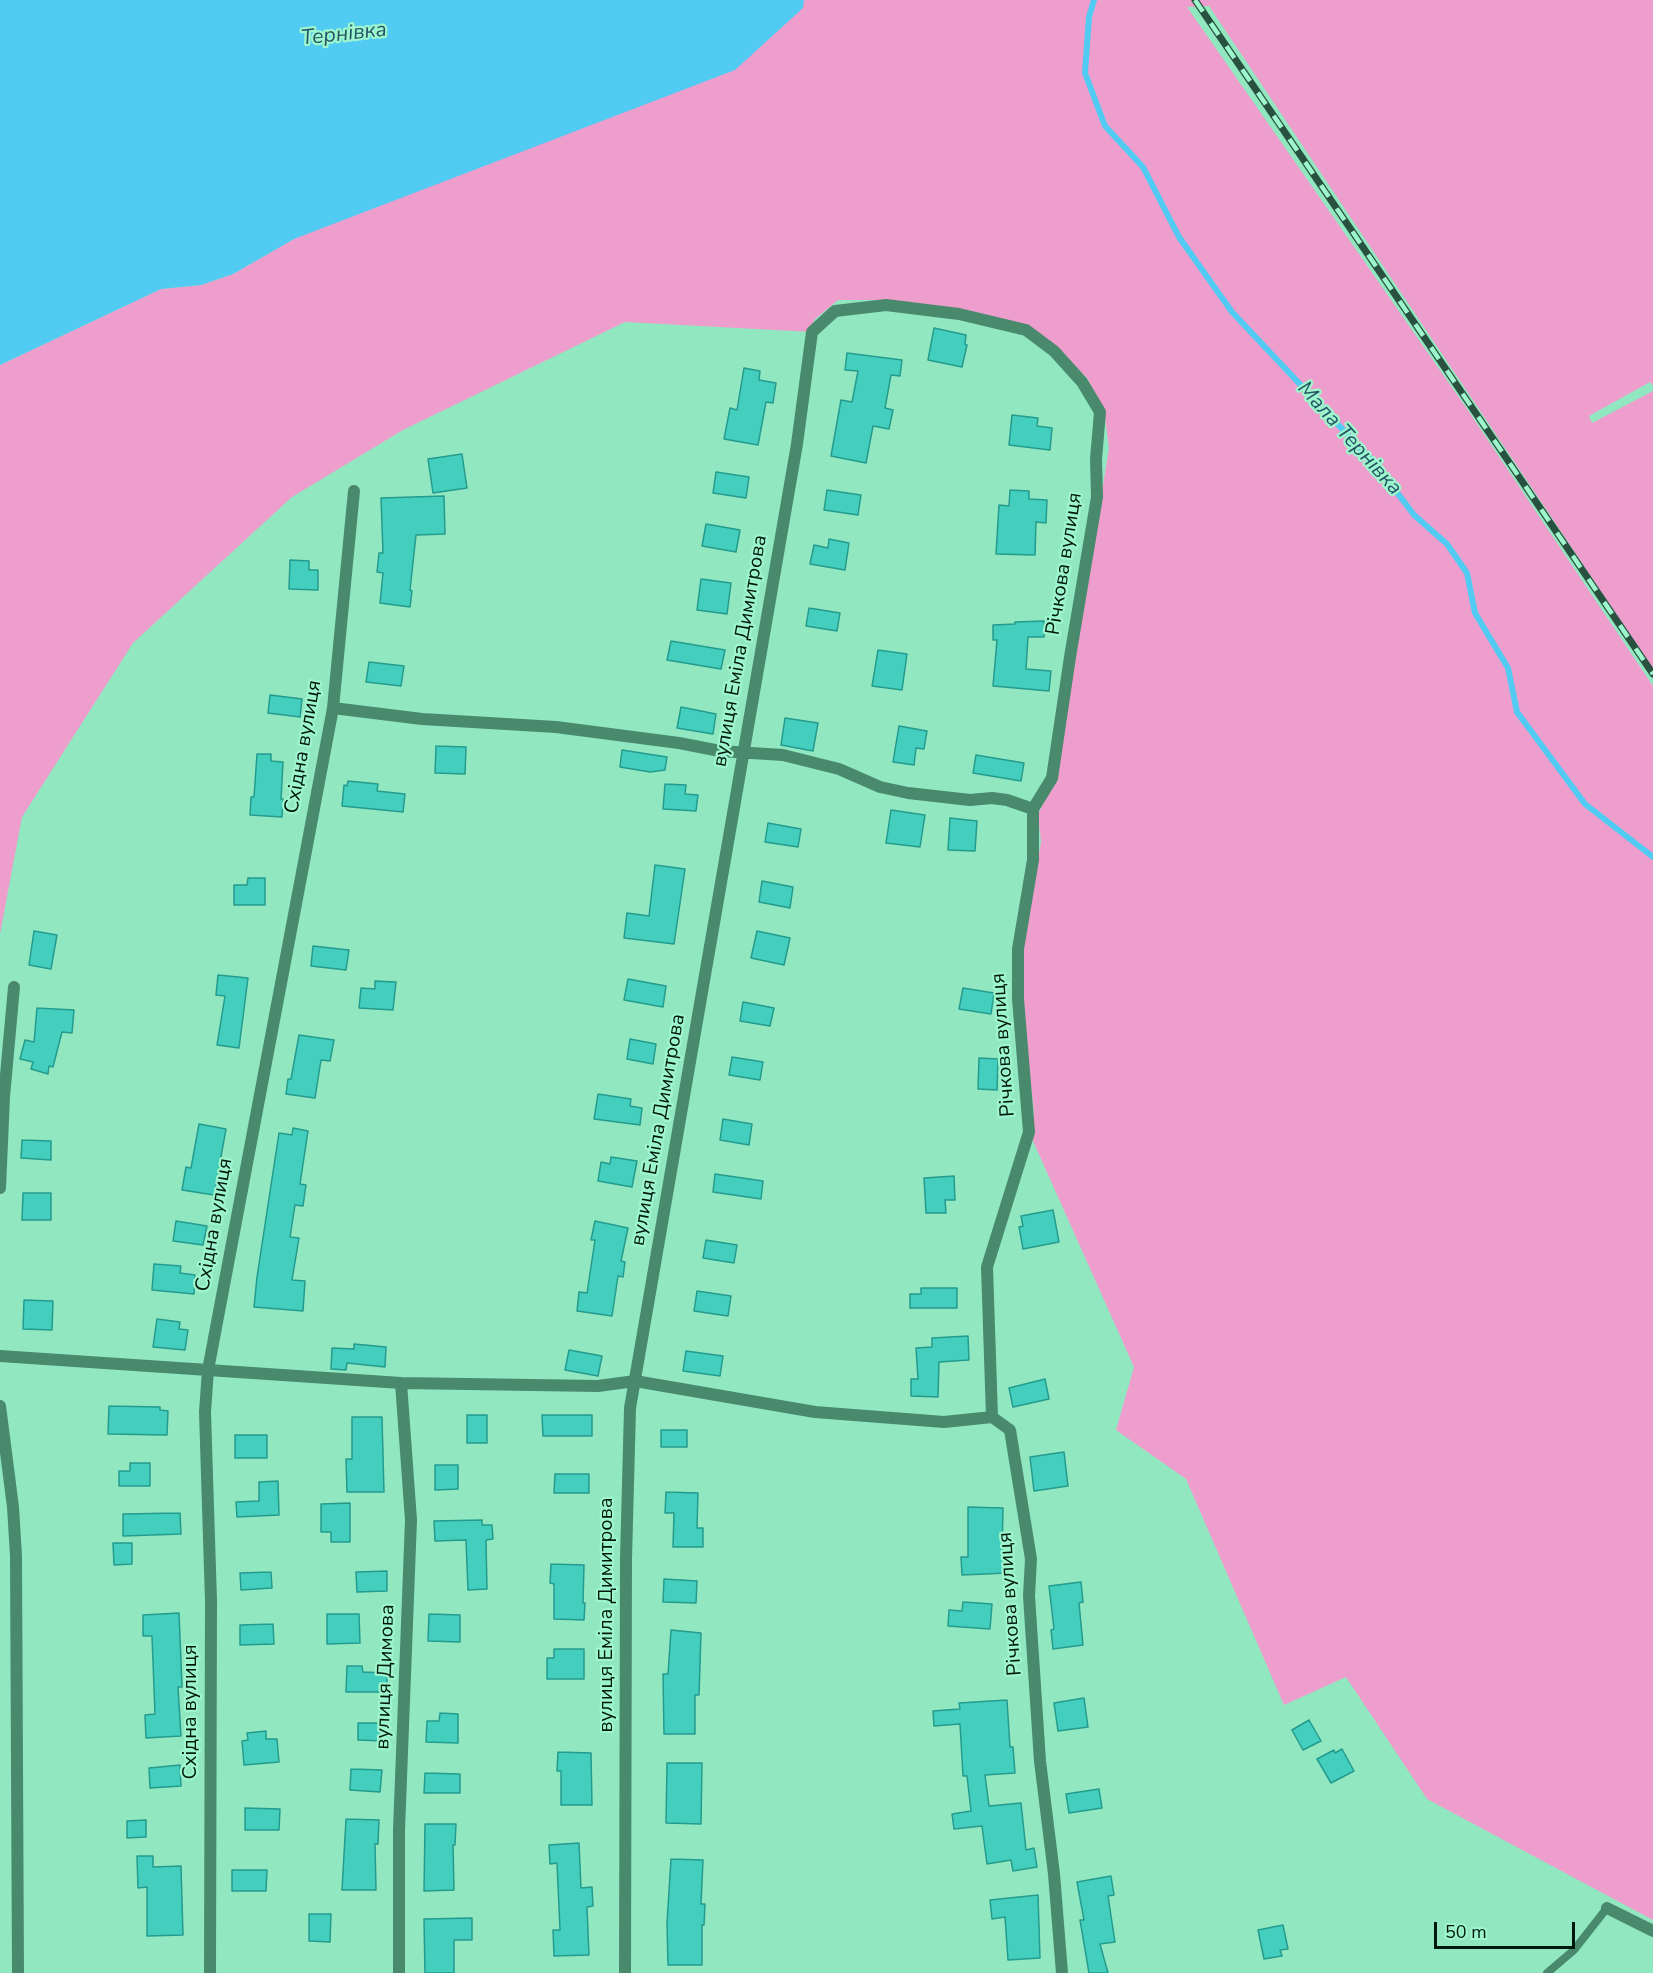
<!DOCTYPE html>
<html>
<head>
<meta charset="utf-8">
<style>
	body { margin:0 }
	#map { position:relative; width:1653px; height:1973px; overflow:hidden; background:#91e8c0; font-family:"Nunito Sans",sans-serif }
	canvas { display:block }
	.scale { position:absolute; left:1434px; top:1922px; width:141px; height:27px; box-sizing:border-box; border:3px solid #00190e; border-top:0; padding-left:8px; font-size:18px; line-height:21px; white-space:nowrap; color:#00190e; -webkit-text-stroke:4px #9ef6cd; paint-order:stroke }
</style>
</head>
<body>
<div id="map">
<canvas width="1653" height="1973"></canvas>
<div class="scale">50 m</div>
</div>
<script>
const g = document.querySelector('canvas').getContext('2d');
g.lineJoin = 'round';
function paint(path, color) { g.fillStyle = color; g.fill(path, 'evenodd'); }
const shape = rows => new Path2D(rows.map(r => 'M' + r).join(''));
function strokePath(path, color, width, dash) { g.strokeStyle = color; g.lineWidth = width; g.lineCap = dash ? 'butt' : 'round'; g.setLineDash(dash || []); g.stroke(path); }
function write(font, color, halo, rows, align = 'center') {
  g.font = font + ' "Nunito Sans",sans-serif'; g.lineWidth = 4.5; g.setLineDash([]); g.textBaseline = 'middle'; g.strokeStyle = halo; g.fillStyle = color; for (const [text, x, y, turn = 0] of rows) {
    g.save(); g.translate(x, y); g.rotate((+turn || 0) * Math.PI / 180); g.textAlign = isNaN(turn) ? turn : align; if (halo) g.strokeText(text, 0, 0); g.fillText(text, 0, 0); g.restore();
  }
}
const green = shape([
	[803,0,1653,0,1653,386,1650,382,1589,416,1592,423,1653,391,1653,669,1209,6,1187,7,1467,409,1653,686,1653,1920,1427,1799,1346,1677,1284,1705,1186,1479,1116,1430,1134,1367,1029,1132,1034,1112,1026,1044,1023,997,1023,947,1041,842,1038,814,1056,779,1109,448,1104,410,1087,378,1057,348,1027,325,885,300,838,300,814,320,812,332,625,322,403,430,292,497,133,643,22,817,0,934,0,365,161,289,201,285,233,274,294,239]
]);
const water = shape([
	[0,0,804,0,803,8,735,70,294,239,233,274,201,285,161,289,0,365]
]);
const stream = shape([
	[1094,0,1089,17,1085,73,1105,126,1143,167,1179,237,1232,312,1378,467,1414,515,1447,544,1467,573,1475,613,1508,668,1517,712,1585,804,1653,857]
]);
const building = shape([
	[934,328,966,335,965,344,967,345,962,367,928,360,934,328],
	[847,353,902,360,900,376,891,375,885,408,893,410,889,429,873,426,866,463,831,456,841,400,852,402,858,371,845,370,847,353],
	[744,368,760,371,759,380,776,383,773,403,766,402,758,445,724,439,730,408,737,410,744,368],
	[1012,415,1038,418,1037,426,1052,428,1050,450,1009,445,1012,415],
	[462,454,467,488,433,493,428,459,462,454],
	[716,472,749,477,746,498,713,493,716,472],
	[827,490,861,495,858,515,824,510,827,490],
	[1010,490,1029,491,1029,499,1047,500,1046,523,1036,522,1035,555,996,554,999,505,1009,506,1010,490],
	[444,496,445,534,416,535,410,590,412,591,410,607,380,603,383,573,377,572,379,553,383,553,381,498,444,496],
	[706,524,740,530,736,552,702,546,706,524],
	[829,539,849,543,845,570,810,564,814,545,828,548,829,539],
	[290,560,309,561,309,570,318,570,318,590,289,589,290,560],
	[701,579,731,583,727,614,697,610,701,579],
	[809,608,840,613,837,631,806,626,809,608],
	[1044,621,1044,637,1028,637,1026,669,1051,671,1049,691,993,686,997,640,993,640,993,625,1015,624,1015,622,1044,621],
	[671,641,725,650,721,669,667,660,671,641],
	[878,650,907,654,902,690,872,686,878,650],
	[369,662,404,666,401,686,366,682,369,662],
	[270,695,302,699,300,717,268,713,270,695],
	[681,707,716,714,713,734,677,728,681,707],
	[785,718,818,723,813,751,781,745,785,718],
	[899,726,927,731,924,749,916,748,914,765,893,762,899,726],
	[436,746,466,747,465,774,435,773,436,746],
	[622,750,667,757,665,770,650,772,620,767,622,750],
	[257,754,271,754,271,761,283,762,281,799,283,799,282,817,250,815,251,797,254,797,257,754],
	[976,755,1024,763,1021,781,973,773,976,755],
	[348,781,378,784,377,791,405,794,403,812,342,806,344,785,347,786,348,781],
	[665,784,686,785,685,794,698,795,696,811,663,809,665,784],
	[891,810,925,815,920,847,886,843,891,810],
	[950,818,977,821,975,851,948,850,950,818],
	[768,823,801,829,798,847,765,842,768,823],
	[655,865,685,869,674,944,624,938,627,913,649,916,655,865],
	[248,878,265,878,265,905,234,905,234,885,247,885,248,878],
	[762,881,793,887,790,908,759,902,762,881],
	[34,931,57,935,51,969,29,965,34,931],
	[757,931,790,938,784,965,751,958,757,931],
	[313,946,349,950,346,970,311,966,313,946],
	[218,975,248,978,239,1048,217,1045,225,996,216,995,218,975],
	[628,979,666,986,663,1007,624,1000,628,979],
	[375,981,396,982,393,1010,359,1008,361,988,375,989,375,981],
	[963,988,994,993,991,1014,959,1009,963,988],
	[743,1002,774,1008,770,1026,740,1021,743,1002],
	[37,1008,74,1010,72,1033,62,1032,53,1067,49,1066,48,1074,31,1069,33,1062,20,1059,25,1040,34,1042,37,1008],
	[299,1035,334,1040,330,1061,321,1060,315,1098,286,1094,288,1079,291,1079,299,1035],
	[630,1039,656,1044,653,1064,627,1059,630,1039],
	[732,1057,763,1062,760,1080,729,1075,732,1057],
	[979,1058,998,1059,997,1090,978,1089,979,1058],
	[598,1094,631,1099,630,1106,642,1108,640,1125,594,1119,598,1094],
	[723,1119,752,1124,749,1145,720,1140,723,1119],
	[199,1124,226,1129,214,1195,182,1190,186,1167,191,1168,199,1124],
	[293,1128,308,1131,300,1184,306,1185,303,1206,295,1205,290,1237,299,1238,292,1280,305,1281,303,1311,254,1307,257,1277,279,1133,292,1135,293,1128],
	[22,1140,51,1141,51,1160,21,1158,22,1140],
	[611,1157,637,1161,632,1187,598,1181,601,1162,610,1164,611,1157],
	[715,1174,763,1181,761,1199,713,1192,715,1174],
	[954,1176,955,1200,945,1200,946,1213,926,1213,924,1178,954,1176],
	[23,1193,51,1193,51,1220,22,1220,23,1193],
	[1053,1210,1059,1242,1023,1249,1019,1227,1023,1226,1021,1216,1053,1210],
	[176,1221,207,1226,203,1245,173,1241,176,1221],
	[595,1221,628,1228,621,1261,625,1262,623,1277,618,1276,612,1316,577,1311,579,1292,587,1293,595,1240,591,1240,595,1221],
	[706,1240,737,1245,734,1263,703,1258,706,1240],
	[154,1264,181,1266,180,1273,195,1275,194,1294,152,1290,154,1264],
	[921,1288,957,1288,957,1308,910,1308,910,1294,921,1294,921,1288],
	[697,1291,731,1296,728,1316,694,1311,697,1291],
	[24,1300,53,1301,52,1330,23,1329,24,1300],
	[157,1319,180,1322,179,1329,188,1330,185,1350,153,1347,157,1319],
	[968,1336,969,1360,939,1362,938,1397,911,1396,911,1379,918,1379,916,1348,932,1347,932,1338,968,1336],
	[354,1344,386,1347,385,1367,347,1363,346,1370,331,1369,332,1348,354,1349,354,1344],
	[569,1350,602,1356,598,1376,565,1370,569,1350],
	[686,1351,723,1356,720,1376,683,1371,686,1351],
	[1045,1379,1049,1399,1013,1407,1009,1388,1045,1379],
	[109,1406,160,1407,160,1410,168,1411,167,1435,108,1434,109,1406],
	[467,1415,487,1415,487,1443,467,1443,467,1415],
	[542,1415,592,1415,592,1436,543,1436,542,1415],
	[352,1417,382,1417,384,1492,347,1492,346,1459,352,1459,352,1417],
	[661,1430,687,1430,687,1447,661,1447,661,1430],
	[235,1435,267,1435,267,1458,235,1458,235,1435],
	[1064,1452,1068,1486,1034,1491,1030,1457,1064,1452],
	[130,1463,150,1463,150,1486,119,1486,119,1471,130,1471,130,1463],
	[435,1465,458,1465,458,1489,435,1490,435,1465],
	[555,1474,589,1474,589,1493,554,1493,555,1474],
	[278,1481,279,1515,237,1517,236,1502,259,1501,259,1482,278,1481],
	[666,1492,698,1493,697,1528,703,1528,703,1547,673,1547,674,1513,665,1513,666,1492],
	[350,1503,350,1542,331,1542,331,1532,321,1532,321,1504,350,1503],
	[968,1507,1003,1508,1002,1555,1006,1555,1007,1573,962,1575,961,1557,968,1557,968,1507],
	[180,1513,181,1534,123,1536,123,1514,180,1513],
	[482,1520,482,1525,492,1525,493,1539,486,1540,487,1589,468,1590,466,1540,435,1541,434,1521,482,1520],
	[113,1543,132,1543,132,1564,114,1565,113,1543],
	[551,1564,584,1565,583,1603,585,1603,584,1620,554,1619,554,1584,550,1583,551,1564],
	[387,1571,387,1591,357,1592,356,1572,387,1571],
	[271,1572,272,1588,241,1590,240,1573,271,1572],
	[664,1579,697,1581,696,1603,663,1602,664,1579],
	[1081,1582,1083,1602,1079,1603,1083,1645,1053,1649,1051,1630,1054,1629,1049,1586,1081,1582],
	[963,1602,992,1604,990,1629,948,1626,949,1610,962,1611,963,1602],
	[179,1613,182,1687,178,1687,181,1736,146,1738,145,1715,155,1714,152,1636,143,1636,143,1615,179,1613],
	[327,1614,359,1614,360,1643,327,1644,327,1614],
	[429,1614,460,1615,460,1642,428,1641,429,1614],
	[273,1624,274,1644,240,1645,240,1625,273,1624],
	[671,1630,701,1633,699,1695,695,1695,695,1734,664,1734,663,1674,668,1674,671,1630],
	[554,1649,584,1649,584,1679,547,1679,547,1658,554,1658,554,1649],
	[347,1666,362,1666,363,1672,387,1673,387,1692,346,1692,347,1666],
	[1084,1698,1088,1727,1058,1731,1054,1703,1084,1698],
	[1007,1700,1010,1747,1013,1747,1015,1773,985,1775,989,1806,1021,1803,1026,1850,1034,1848,1037,1867,1013,1871,1011,1860,987,1864,982,1826,954,1829,952,1814,971,1811,967,1776,963,1776,960,1724,934,1726,933,1711,960,1709,959,1703,1007,1700],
	[440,1713,458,1714,458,1743,426,1742,427,1721,439,1721,440,1713],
	[1309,1720,1321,1741,1303,1750,1292,1730,1309,1720],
	[358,1723,384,1723,384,1741,358,1740,358,1723],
	[266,1731,266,1739,277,1739,279,1762,244,1765,242,1741,248,1740,247,1733,266,1731],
	[1342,1749,1354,1771,1331,1783,1317,1759,1334,1750,1335,1753,1342,1749],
	[558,1752,591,1753,592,1805,561,1805,561,1771,557,1771,558,1752],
	[667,1763,702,1763,701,1824,666,1823,667,1763],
	[180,1765,181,1786,150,1788,149,1768,180,1765],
	[351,1769,382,1770,380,1792,350,1790,351,1769],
	[425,1773,460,1774,460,1793,424,1793,425,1773],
	[1099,1789,1102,1808,1069,1813,1066,1794,1099,1789],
	[245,1808,280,1809,279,1830,245,1830,245,1808],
	[346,1819,379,1820,378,1844,375,1844,376,1890,342,1890,346,1819],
	[146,1820,146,1837,127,1838,127,1821,146,1820],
	[425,1824,456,1824,455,1845,453,1845,454,1890,424,1891,425,1824],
	[579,1843,581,1888,592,1887,593,1906,587,1907,589,1955,554,1956,553,1930,560,1930,557,1863,550,1864,549,1845,579,1843],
	[137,1856,153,1856,153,1867,181,1866,183,1935,147,1936,147,1887,138,1888,137,1856],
	[671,1859,703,1860,701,1904,705,1904,704,1925,702,1925,702,1965,668,1965,667,1923,671,1859],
	[232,1870,267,1870,266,1891,232,1891,232,1870],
	[1111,1876,1114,1895,1108,1896,1115,1942,1100,1944,1108,1973,1089,1973,1080,1920,1084,1920,1077,1882,1111,1876],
	[1038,1895,1040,1958,1008,1960,1005,1917,992,1919,990,1900,1038,1895],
	[309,1914,331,1914,330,1942,309,1941,309,1914],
	[472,1918,472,1940,454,1940,454,1973,425,1973,424,1919,472,1918],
	[1283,1925,1288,1949,1280,1950,1282,1956,1264,1959,1258,1930,1283,1925]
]);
const lane = shape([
	[1547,1973,1574,1950,1607,1908]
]);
const street = shape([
	[333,708,422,719,556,727,679,743,720,751,783,755,839,769,880,787,908,793,970,800,992,798,1007,800,1033,809],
	[0,1188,4,1097,14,987],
	[0,1356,401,1383,598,1386,635,1381,815,1412,944,1422,992,1417],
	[0,1406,13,1507,16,1556,18,1973],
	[1607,1908,1653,1931],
	[210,1973,211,1601,205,1412,208,1370,333,708,354,491],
	[399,1973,399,1830,411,1520,401,1383],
	[625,1973,626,1559,630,1408,797,444,812,332,835,311,886,305,959,314,1026,330,1054,351,1082,382,1100,412,1096,459,1097,497,1070,657,1052,778,1033,809,1033,860,1018,949,1018,999,1029,1132,987,1267,992,1417,1010,1430,1031,1559,1029,1596,1040,1761,1054,1874,1062,1973]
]);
const rail = shape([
	[1195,0,1653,674]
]);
const streetNames = [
	["Річкова вулиця",1065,564,-81],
	["вулиця Еміла Димитрова",741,651,-80],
	["Східна вулиця",304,747,-80],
	["Річкова вулиця",1004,1045,-94],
	["вулиця Еміла Димитрова",659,1130,-80],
	["Східна вулиця",215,1225,-80],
	["Річкова вулиця",1011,1604,-94],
	["вулиця Еміла Димитрова",607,1615,-90],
	["вулиця Димова",386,1677,-88],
	["Східна вулиця",191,1712,-90]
];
const waterNames = [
	["Тернівка",344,35,-6],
	["Мала Тернівка",1349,439,48]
];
paint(green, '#ee9ecd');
paint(water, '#52cbf3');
strokePath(stream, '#52cbf3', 6);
paint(building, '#43cebd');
strokePath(building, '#259b8e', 1.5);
strokePath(lane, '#498a6d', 8);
strokePath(street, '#498a6d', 12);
strokePath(rail, '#28523f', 7);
strokePath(rail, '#9ef6cd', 4.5, [14]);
write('20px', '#00190e', '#9ef6cd', streetNames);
write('italic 21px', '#235466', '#9ef6cd', waterNames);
</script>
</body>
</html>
